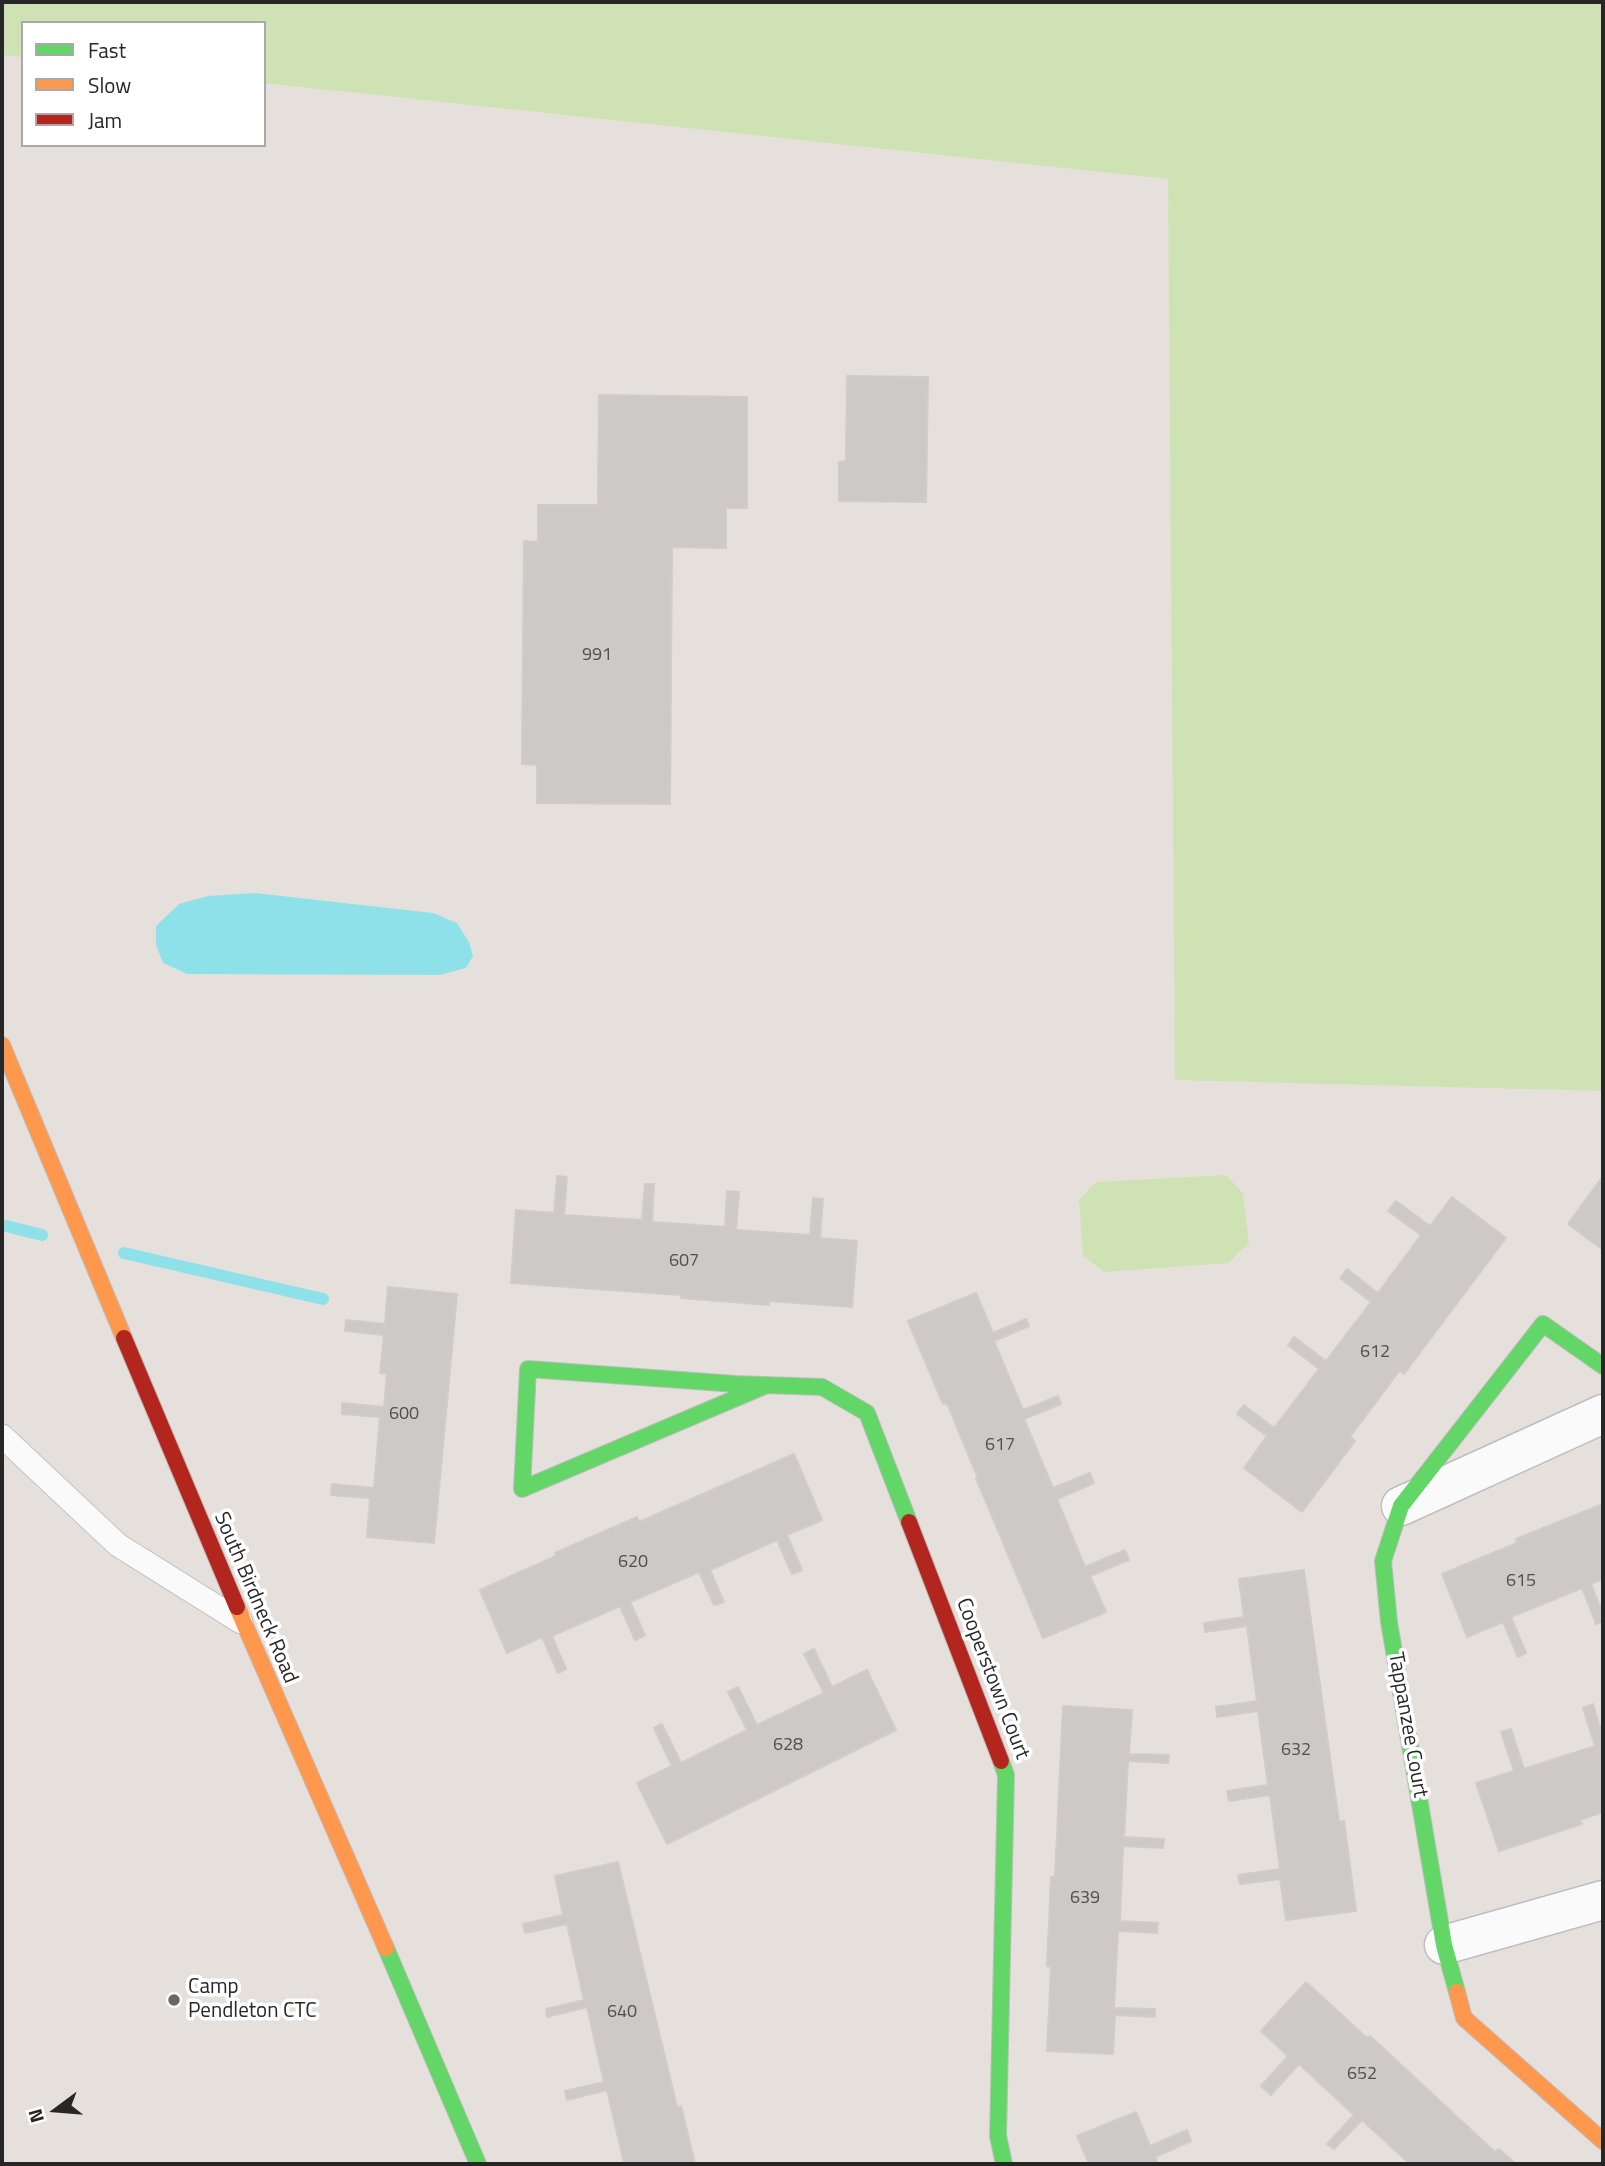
<!DOCTYPE html>
<html>
<head>
<meta charset="utf-8">
<style>
	body { margin:0 }
	#map { position:relative; width:1605px; height:2166px; overflow:hidden; background:#e6e0dc; font-family:"Titillium Web",sans-serif }
	canvas { display:block }
	.frame { position:absolute; inset:0; border:4px solid #272727; pointer-events:none }
	.legend { position:absolute; left:21px; top:21px; width:245px; height:126px; box-sizing:border-box; background:#fff; border:2px solid #a9a9a9; margin:0; padding:9px 12px; list-style:none; font-size:21px; color:#272727 }
	.legend li { display:flex; align-items:center; gap:14px; height:35px }
	.legend b { width:35px; border:2px solid #a9a9a9 }
	.north { position:absolute; left:21px; top:2075px; width:70px; height:70px; -webkit-text-stroke:5px #fff; paint-order:stroke; rotate:254deg; font-size:19px; font-weight:700; line-height:28px; text-align:center; color:#272727 }
	.north::after { content:''; display:block; margin:auto; width:24px; height:32px; background:#272727; clip-path:polygon(50% 0,100% 100%,50% 72%,0 100%) }
</style>
</head>
<body>
<div id="map">
<canvas width="1605" height="2166"></canvas>
<div class="frame"></div>
<ul class="legend">
<li><b style="height:9px;background:#63d668"></b>Fast</li>
<li><b style="height:9px;background:#ff974d"></b>Slow</li>
<li><b style="height:9px;background:#b3261e"></b>Jam</li>
</ul>
<div class="north">N</div>
</div>
<script>
const g = document.querySelector('canvas').getContext('2d');
g.lineJoin = 'round';
function paint(path, color) { g.fillStyle = color; g.fill(path, 'evenodd'); }
const shape = rows => new Path2D(rows.map(r => 'M' + r).join(''));
function strokePath(path, color, width, dash) { g.strokeStyle = color; g.lineWidth = width; g.lineCap = dash ? 'butt' : 'round'; g.setLineDash(dash || []); g.stroke(path); }
function write(font, color, halo, rows, align = 'center') {
  g.font = font + ' "Titillium Web",sans-serif'; g.lineWidth = 7; g.setLineDash([]); g.textBaseline = 'middle'; g.strokeStyle = halo; g.fillStyle = color; for (const [text, x, y, turn = 0] of rows) {
    g.save(); g.translate(x, y); g.rotate((+turn || 0) * Math.PI / 180); g.textAlign = isNaN(turn) ? turn : align; if (halo) g.strokeText(text, 0, 0); g.fillText(text, 0, 0); g.restore();
  }
}
const green = shape([
	[2,2,1603,2,1603,1091,1175,1080,1168,179,264,83,264,23,23,23,23,57,2,55],
	[1226,1175,1243,1193,1249,1243,1228,1263,1104,1272,1083,1256,1079,1200,1096,1182]
]);
const water = shape([
	[255,893,433,913,457,923,469,942,473,956,466,968,439,975,187,974,163,963,156,945,156,926,179,904,208,896]
]);
const stream = shape([
	[2,1225,42,1235],
	[124,1253,323,1299]
]);
const building = shape([
	[847,376,928,377,926,502,839,501,839,462,846,461,847,376],
	[599,395,747,397,747,508,726,508,726,548,672,547,670,804,537,803,537,765,522,764,524,541,538,542,538,505,598,505,599,395],
	[557,1176,567,1177,564,1215,642,1220,645,1184,654,1184,652,1222,725,1227,727,1191,739,1192,736,1230,810,1235,813,1198,823,1199,820,1238,857,1241,852,1307,769,1301,769,1305,681,1298,680,1295,511,1283,516,1210,554,1213,557,1176],
	[1603,1176,1603,1250,1568,1224,1603,1176],
	[1452,1197,1506,1238,1404,1374,1400,1370,1350,1437,1355,1441,1302,1512,1244,1468,1267,1436,1237,1414,1244,1405,1274,1428,1319,1369,1288,1345,1294,1337,1326,1361,1371,1302,1340,1278,1347,1269,1378,1293,1421,1235,1388,1211,1396,1201,1430,1226,1452,1197],
	[388,1287,457,1294,434,1543,367,1537,370,1498,331,1495,332,1484,374,1488,380,1417,342,1414,342,1403,384,1407,387,1374,380,1373,384,1335,345,1331,346,1320,385,1324,388,1287],
	[976,1293,993,1333,1026,1319,1029,1326,994,1341,1023,1410,1058,1396,1061,1404,1024,1419,1053,1488,1090,1473,1094,1483,1057,1499,1085,1567,1125,1550,1129,1560,1090,1576,1106,1612,1043,1638,976,1478,978,1478,947,1403,943,1404,908,1321,976,1293],
	[794,1454,822,1520,787,1535,802,1570,792,1574,777,1540,710,1570,724,1602,714,1605,699,1572,630,1602,645,1635,635,1640,620,1606,552,1636,566,1669,558,1673,542,1637,507,1653,480,1590,556,1556,555,1553,637,1517,639,1522,794,1454],
	[1603,1504,1603,1579,1591,1584,1603,1614,1603,1621,1596,1624,1582,1588,1511,1617,1526,1653,1518,1657,1503,1622,1467,1637,1442,1574,1517,1543,1516,1539,1603,1504],
	[1304,1570,1339,1822,1344,1821,1356,1911,1286,1920,1280,1879,1240,1884,1238,1875,1280,1869,1270,1795,1229,1801,1227,1791,1268,1785,1258,1711,1217,1717,1216,1707,1257,1701,1247,1626,1205,1632,1204,1623,1244,1617,1239,1579,1304,1570],
	[814,1649,832,1687,867,1670,896,1730,667,1844,637,1783,672,1766,654,1728,662,1724,681,1763,747,1730,728,1692,738,1687,757,1725,824,1693,804,1654,814,1649],
	[1593,1704,1603,1737,1603,1812,1580,1820,1582,1824,1499,1851,1476,1783,1514,1771,1501,1732,1511,1729,1524,1769,1595,1746,1583,1708,1593,1704],
	[1063,1706,1132,1710,1129,1754,1169,1755,1168,1763,1128,1761,1124,1837,1164,1839,1163,1848,1123,1846,1120,1921,1158,1923,1157,1933,1118,1931,1114,2008,1155,2009,1155,2017,1115,2015,1113,2054,1047,2051,1051,1967,1047,1966,1051,1877,1055,1877,1063,1706],
	[618,1862,677,2107,681,2106,695,2164,618,2164,624,2163,607,2090,567,2100,565,2091,604,2082,587,2007,547,2017,546,2009,584,2000,567,1924,525,1933,523,1924,563,1915,555,1876,618,1862],
	[1306,1982,1367,2038,1370,2036,1495,2152,1499,2149,1516,2164,1410,2164,1362,2120,1334,2149,1327,2144,1354,2115,1299,2064,1271,2095,1261,2086,1288,2056,1261,2031,1306,1982],
	[1136,2112,1150,2146,1187,2130,1191,2141,1155,2157,1158,2164,1089,2164,1077,2136,1136,2112]
]);
const lane = shape([
	[2,1436,118,1545,241,1622]
]);
const street = shape([
	[1401,1506,1603,1414],
	[1444,1945,1603,1900]
]);
const fast = shape([
	[767,1385,522,1489,528,1369,736,1384,822,1387,867,1413,909,1522],
	[1001,1761,1006,1775,998,2136,1004,2164],
	[386,1948,478,2164],
	[1457,1992,1444,1945,1389,1622,1383,1561,1401,1506,1543,1324,1603,1366]
]);
const slow = shape([
	[2,1045,124,1338],
	[237,1607,386,1948],
	[1457,1992,1464,2018,1603,2141]
]);
const jam = shape([
	[124,1338,237,1607],
	[909,1522,1001,1761]
]);
const markers = [
	[174,2000,7,"#6a6866"]
];
const numberNames = [
	["991",597,656],
	["607",684,1262],
	["612",1375,1353],
	["600",404,1415],
	["617",1000,1446],
	["620",633,1563],
	["615",1521,1582],
	["628",788,1746],
	["632",1296,1751],
	["639",1085,1899],
	["640",622,2013],
	["652",1362,2075]
];
const streetNames = [
	["South Birdneck Road",255,1598,67],
	["Cooperstown Court",992,1679,69],
	["Tappanzee Court",1407,1725,80]
];
const poiNames = [
	["Camp",188,1988],
	["Pendleton CTC",188,2012]
];
paint(green, '#cee2b4');
paint(water, '#8ee1e9');
strokePath(stream, '#8ee1e9', 12);
paint(building, '#ccc9c6');
strokePath(building, '#d1ccc8', 2);
strokePath(lane, '#bfbdbe', 25);
strokePath(street, '#bfbdbe', 41);
strokePath(fast, '#bfbdbe', 18);
strokePath(slow, '#bfbdbe', 18);
strokePath(jam, '#bfbdbe', 18);
strokePath(lane, '#fbfafa', 23);
strokePath(street, '#fbfafa', 38);
strokePath(fast, '#63d668', 16);
strokePath(slow, '#ff974d', 16);
strokePath(jam, '#b3261e', 16);
for (const [x, y, r, color] of markers) { const dot = new Path2D(); dot.arc(x, y, r, 0, 2 * Math.PI); g.fillStyle = color; g.fill(dot); strokePath(dot, '#fff', 2.5); }
write('18px', '#515050', null, numberNames);
write('21px', '#272727', '#fff', streetNames);
write('21px', '#272727', '#fff', poiNames, 'left');
</script>
</body>
</html>
